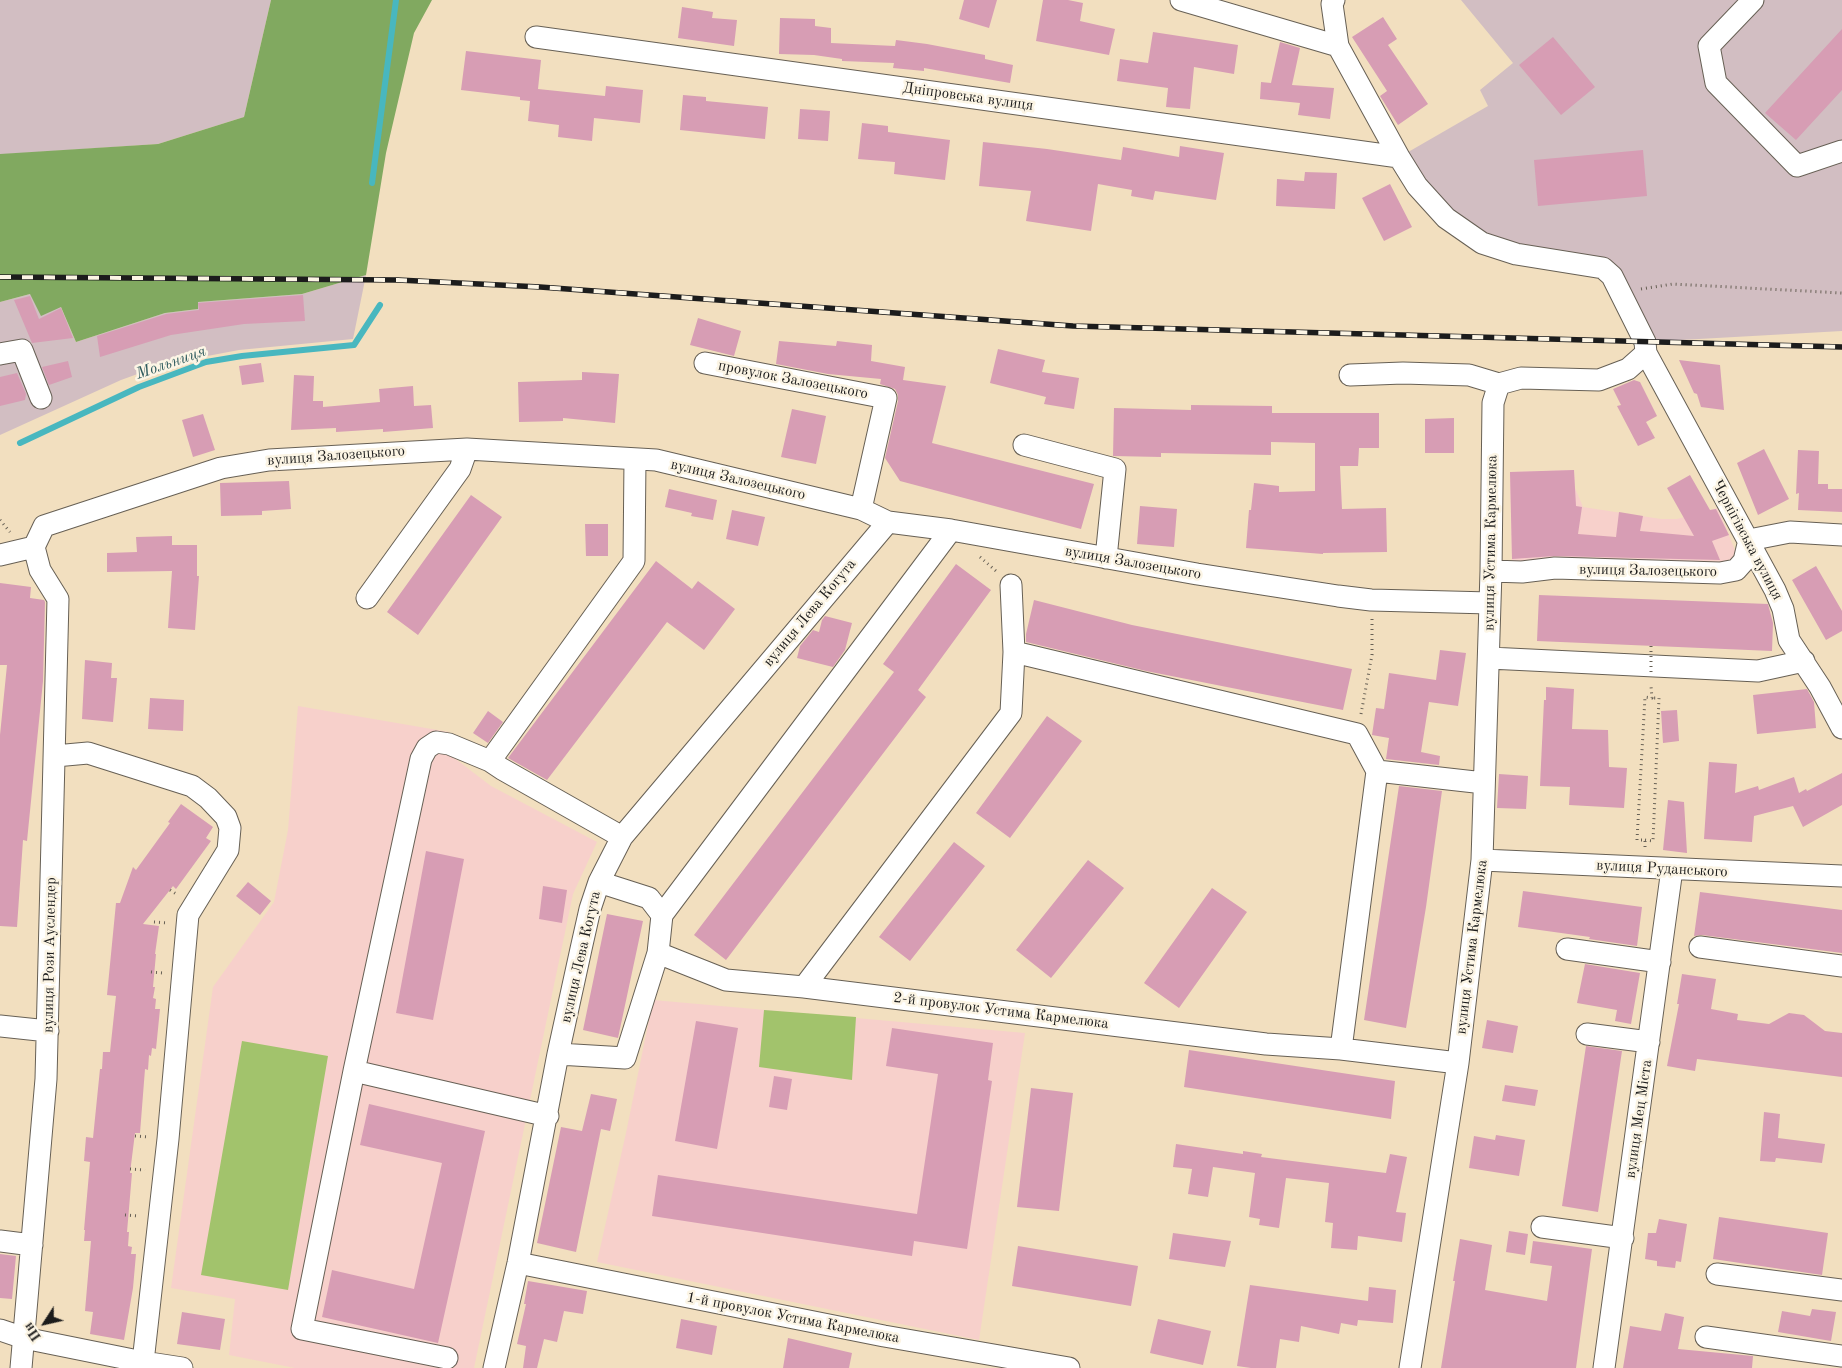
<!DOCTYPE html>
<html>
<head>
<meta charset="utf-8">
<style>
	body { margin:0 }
	#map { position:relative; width:1842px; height:1368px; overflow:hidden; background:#f2dfbf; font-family:"Old Standard TT",serif }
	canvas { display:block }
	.north { position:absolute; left:20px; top:1298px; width:50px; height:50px; -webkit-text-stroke:4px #fcf5e5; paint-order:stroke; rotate:235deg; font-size:14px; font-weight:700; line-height:20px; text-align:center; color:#1c1c1c }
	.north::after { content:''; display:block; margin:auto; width:18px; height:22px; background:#1c1c1c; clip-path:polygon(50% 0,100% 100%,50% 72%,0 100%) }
</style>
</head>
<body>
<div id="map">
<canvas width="1842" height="1368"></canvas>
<div class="north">Пн</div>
</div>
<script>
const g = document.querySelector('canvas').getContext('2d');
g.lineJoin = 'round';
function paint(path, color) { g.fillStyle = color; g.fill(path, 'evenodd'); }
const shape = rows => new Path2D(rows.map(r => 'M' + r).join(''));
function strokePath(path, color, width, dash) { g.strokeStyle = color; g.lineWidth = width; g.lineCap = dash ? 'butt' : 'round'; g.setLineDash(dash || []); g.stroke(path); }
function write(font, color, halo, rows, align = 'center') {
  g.font = font + ' "Old Standard TT",serif'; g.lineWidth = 5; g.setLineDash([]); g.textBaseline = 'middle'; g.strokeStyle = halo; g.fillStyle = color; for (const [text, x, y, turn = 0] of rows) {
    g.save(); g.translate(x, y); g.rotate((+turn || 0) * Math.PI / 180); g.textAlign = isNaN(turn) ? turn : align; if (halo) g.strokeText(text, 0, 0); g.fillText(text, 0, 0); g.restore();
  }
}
const built = shape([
	[1574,470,1575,488,1583,507,1661,519,1677,519,1718,508,1738,558,1720,562,1526,560,1524,563,1512,563,1510,472],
	[298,706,449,732,449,754,491,786,597,842,573,894,474,1368,295,1368,229,1355,235,1299,171,1288,213,987,274,902,288,830],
	[653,1000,1025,1033,979,1340,597,1262,626,1133]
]);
const industrial = shape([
	[0,0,271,0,244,117,158,144,9,154,0,154],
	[1461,0,1842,0,1842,331,1645,342,1611,277,1521,258,1448,214,1403,155,1488,106,1480,90,1513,63],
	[366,275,353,339,239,350,165,364,121,380,0,435,0,302,30,294,61,307,76,342,165,313,198,309,197,302,302,294]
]);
const green = shape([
	[764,1010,856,1017,852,1080,759,1067],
	[242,1041,328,1056,288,1290,201,1275]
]);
const forest = shape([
	[271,0,432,0,414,33,386,153,366,275,302,294,198,302,198,309,165,313,76,342,61,307,41,316,30,294,0,302,0,154,158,144,244,117]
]);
const stream = shape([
	[372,183,396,0],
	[20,443,139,387,206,362,242,356,354,345,380,305]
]);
const building = shape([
	[964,0,997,0,989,28,959,19],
	[1043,0,1068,0,1083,3,1080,21,1115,29,1109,55,1036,41],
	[682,7,713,12,712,18,737,20,734,46,678,38],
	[1383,17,1397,39,1388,45,1428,104,1398,125,1380,96,1387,91,1352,37],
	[780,18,815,19,815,26,831,28,831,43,895,46,896,40,927,44,985,55,985,59,1013,65,1010,83,924,68,924,71,893,68,894,63,842,61,842,59,814,55,779,54],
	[1842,29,1842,90,1796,140,1765,113],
	[1153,32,1238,45,1234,74,1194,67,1190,109,1166,107,1168,88,1117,81,1120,59,1148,63],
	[1553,37,1595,87,1561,115,1519,65],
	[1280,42,1300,48,1292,85,1334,88,1330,119,1298,115,1300,103,1260,99,1261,82,1271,83],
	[466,51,541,60,538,89,605,96,606,86,643,90,640,123,594,118,592,141,558,137,559,125,528,121,530,101,520,100,520,97,461,90],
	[683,95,706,97,706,101,768,107,765,139,680,130],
	[800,109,830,111,828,141,798,139],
	[862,123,888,126,888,132,950,140,945,180,894,174,895,162,858,159],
	[983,142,1047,149,1121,160,1123,147,1179,157,1180,146,1224,153,1216,200,1155,191,1153,200,1131,196,1132,190,1098,184,1091,231,1026,221,1031,191,979,186],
	[1643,150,1647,196,1538,206,1534,160],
	[1305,172,1337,173,1335,209,1276,206,1277,179,1304,181],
	[1390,184,1412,227,1384,241,1362,198],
	[303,295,305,321,244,324,171,335,100,357,97,336,166,314,199,310,198,303],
	[30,296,39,319,61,308,73,338,32,343,14,300],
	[698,318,741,331,734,356,690,345],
	[779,341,836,346,837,341,872,345,871,361,905,367,903,380,946,386,932,443,1094,484,1081,529,900,481,885,458,898,401,898,395,895,389,880,384,881,379,828,374,776,364],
	[998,349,1045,360,1042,372,1079,378,1074,409,1044,404,1046,397,990,383],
	[1679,360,1720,365,1724,410,1701,407,1697,394,1694,393],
	[68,361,72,377,49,385,42,367],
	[261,363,264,382,242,385,239,366],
	[582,372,619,374,615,423,563,418,563,421,519,422,518,382,582,380],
	[17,373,26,394,25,400,0,406,0,377],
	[294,375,314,376,313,401,323,401,323,407,380,402,379,389,413,386,414,406,431,405,433,428,383,432,383,429,336,432,336,428,291,430],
	[1634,380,1640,382,1657,416,1646,422,1655,438,1638,446,1617,406,1621,405,1613,389],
	[1191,405,1272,406,1272,413,1379,413,1379,448,1359,448,1358,466,1340,466,1342,509,1386,508,1387,552,1323,553,1323,554,1246,548,1249,510,1251,510,1254,483,1279,486,1279,492,1315,491,1315,443,1271,442,1271,455,1161,453,1161,457,1113,456,1114,408,1191,410],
	[792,409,826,416,816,464,781,457],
	[203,414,215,450,193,457,182,420],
	[1454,418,1454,453,1425,453,1425,419],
	[1764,449,1789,499,1758,515,1737,463],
	[1798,450,1819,451,1818,484,1828,484,1828,489,1842,489,1842,512,1798,510,1799,493,1796,494],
	[1574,470,1576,506,1582,507,1578,534,1616,537,1619,512,1643,516,1640,531,1694,536,1667,488,1690,475,1710,510,1716,509,1729,535,1712,541,1720,560,1555,556,1512,559,1510,472],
	[289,481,291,509,262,511,262,515,221,516,220,483],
	[669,489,717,500,713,520,691,516,692,513,665,507],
	[471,495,502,517,418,635,387,612],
	[1140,506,1177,509,1174,547,1137,544],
	[732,510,765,517,758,546,726,539],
	[585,524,608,524,608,556,586,556],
	[172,536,172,545,197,545,197,576,199,576,195,630,168,628,172,571,107,572,107,553,137,552,136,537],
	[656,561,692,589,698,581,735,609,704,650,667,622,547,780,508,758],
	[956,564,991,590,918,690,926,697,726,960,694,935,894,672,883,664],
	[1816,566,1842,611,1842,631,1826,640,1792,580],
	[0,583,31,587,30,598,44,600,45,602,43,681,27,841,23,840,17,927,0,926,0,735,7,665,0,665],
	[1539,595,1768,604,1773,623,1772,651,1537,641],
	[1034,600,1132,625,1352,669,1343,710,1146,671,1026,642,1026,634],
	[825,616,852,623,845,650,833,667,797,658,800,646,813,630,819,632,822,620],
	[1440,650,1466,653,1458,706,1429,702,1421,752,1440,756,1439,765,1386,759,1389,738,1372,735,1376,708,1384,709,1389,673,1436,680],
	[85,660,112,663,111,678,117,678,113,722,82,719],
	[1546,687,1574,689,1572,729,1608,730,1609,767,1627,768,1624,808,1569,805,1570,787,1540,786,1544,700,1546,700],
	[1807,689,1814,702,1816,728,1757,734,1753,695],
	[150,698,184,700,183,731,148,729],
	[1677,710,1679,741,1663,743,1661,711],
	[488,711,503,722,488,743,473,733],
	[1047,716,1082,741,1010,838,976,813],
	[1709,762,1737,764,1735,793,1758,786,1759,790,1794,777,1799,793,1806,789,1807,791,1842,773,1842,805,1803,827,1793,806,1754,816,1752,842,1704,839],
	[1499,774,1528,776,1526,809,1497,808],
	[1399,786,1442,791,1426,907,1406,1028,1364,1020],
	[1668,800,1684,802,1687,853,1663,850],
	[181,804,213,827,206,838,211,841,176,889,173,886,143,924,159,926,155,954,156,954,153,987,155,987,153,998,156,999,155,1009,160,1009,156,1049,152,1048,151,1056,149,1055,148,1070,145,1069,140,1133,135,1133,130,1173,132,1173,127,1232,129,1232,128,1246,132,1247,131,1254,136,1254,133,1288,124,1340,90,1334,93,1312,85,1311,91,1241,84,1241,85,1230,84,1230,90,1162,84,1161,86,1137,93,1138,100,1069,102,1069,103,1052,110,1052,116,996,107,995,116,903,120,903,133,867,136,870,170,823,168,822],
	[954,842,985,866,910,961,879,937],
	[426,851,464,859,433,1020,396,1013],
	[1088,860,1124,888,1051,978,1016,950],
	[248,882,271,901,260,915,236,896],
	[543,886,567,890,562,923,539,919],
	[1212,888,1247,912,1179,1008,1144,983],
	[1523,891,1642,907,1637,946,1589,939,1590,937,1518,927],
	[1700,892,1842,910,1842,953,1702,935,1694,936],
	[607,914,643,921,618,1038,583,1030],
	[1585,964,1640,973,1631,1024,1615,1021,1617,1010,1577,1003],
	[1682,974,1716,979,1711,1009,1738,1014,1737,1020,1769,1024,1789,1013,1804,1015,1825,1031,1842,1033,1842,1077,1697,1059,1695,1071,1667,1066,1679,1004,1677,1004],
	[1487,1020,1518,1026,1513,1053,1482,1048],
	[696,1021,738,1028,717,1149,675,1141],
	[892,1028,993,1043,988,1080,992,1081,967,1249,914,1241,912,1256,652,1216,658,1175,917,1214,938,1074,886,1066],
	[1586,1046,1622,1051,1598,1212,1562,1206],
	[1189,1050,1395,1081,1391,1119,1184,1087],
	[774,1076,792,1079,787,1110,769,1107],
	[1505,1085,1538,1090,1535,1106,1502,1101],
	[1031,1088,1073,1093,1059,1211,1017,1207],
	[591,1094,617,1099,610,1131,601,1129,576,1252,537,1243,561,1127,582,1131],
	[369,1104,485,1131,438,1343,322,1317,332,1270,414,1289,442,1163,360,1145],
	[1764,1112,1780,1114,1778,1138,1825,1144,1822,1163,1776,1158,1775,1162,1760,1161],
	[1496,1135,1525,1140,1519,1176,1469,1168,1474,1136,1495,1140],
	[1176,1144,1243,1154,1243,1151,1262,1154,1261,1157,1386,1173,1390,1154,1407,1157,1396,1212,1406,1213,1402,1242,1358,1236,1357,1250,1331,1248,1333,1223,1325,1222,1329,1183,1286,1178,1279,1228,1259,1225,1260,1219,1249,1217,1255,1173,1213,1167,1208,1197,1188,1194,1192,1169,1173,1167],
	[1719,1217,1828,1233,1822,1275,1713,1259],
	[1659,1219,1687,1224,1681,1262,1676,1261,1675,1268,1657,1266,1657,1261,1645,1259,1648,1233,1656,1233],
	[1509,1231,1528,1234,1525,1255,1506,1252],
	[1173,1233,1231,1241,1225,1267,1169,1259],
	[1460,1239,1492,1245,1485,1290,1547,1301,1552,1266,1530,1263,1533,1241,1592,1249,1576,1368,1441,1368,1455,1281,1453,1281],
	[1018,1246,1138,1266,1131,1306,1012,1286],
	[0,1254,16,1256,12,1299,0,1298],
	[528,1281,587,1291,583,1314,564,1311,557,1342,544,1339,537,1368,523,1368,526,1346,517,1344,526,1304,524,1304],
	[1250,1285,1368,1301,1369,1287,1396,1290,1393,1323,1358,1320,1357,1326,1341,1323,1339,1334,1301,1326,1299,1342,1280,1339,1276,1368,1251,1368,1237,1366],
	[1812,1309,1836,1312,1831,1341,1778,1332,1782,1311,1810,1316],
	[182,1312,225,1319,220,1350,177,1344],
	[1665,1313,1684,1317,1678,1349,1753,1356,1752,1368,1623,1368,1630,1326,1661,1331],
	[681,1319,717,1326,712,1355,676,1348],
	[1158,1319,1211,1331,1203,1365,1150,1353],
	[788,1338,852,1353,849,1368,783,1368]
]);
const path = shape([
	[1641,289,1673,284,1842,293],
	[0,520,10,532],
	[980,557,996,571],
	[1361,714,1372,655,1372,619],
	[1645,840,1653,841,1659,698,1652,698],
	[1645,847,1645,840,1637,840,1645,697,1652,698,1651,686],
	[170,890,178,895],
	[154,922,168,923],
	[151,972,163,973],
	[135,1136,149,1137],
	[130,1169,145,1170],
	[125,1215,139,1216]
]);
const minor = shape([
	[1181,0,1338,46],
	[1334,0,1332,4,1338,46,1399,157,1417,186,1446,218,1482,243,1516,254,1603,268,1612,276,1645,342,1646,353,1628,369,1599,380,1521,378,1499,384,1493,403,1491,571,1482,860,1458,1063,1410,1368],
	[1753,0,1709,46,1716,83,1797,166,1842,151],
	[536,37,1399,157],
	[1646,353,1775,590,1783,609,1789,640,1820,687,1842,728],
	[0,354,22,350,41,398],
	[705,363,886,398,861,509],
	[1350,375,1403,373,1469,375,1499,384],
	[1024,445,1115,469,1106,558],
	[34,547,44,526,221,468,269,460,467,449,656,460,861,509,888,522,951,530,1197,574,1338,596,1371,600,1490,603],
	[0,555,34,547],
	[1491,571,1522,572,1555,568,1720,573,1736,570,1744,561,1749,540,1790,532,1842,535],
	[1011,585,1014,652,1357,734,1377,771,1484,783],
	[367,598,460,469,467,449],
	[1489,658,1758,671,1804,661],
	[55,756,88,753,192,786,208,798,226,817,230,828,228,850,188,915,168,1139,143,1362],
	[622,837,502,769,490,761,634,561,635,459],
	[1482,860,1842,876],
	[599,882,649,898,662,915,658,953,726,980,804,987,1266,1044,1341,1049,1458,1063],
	[662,915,951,530],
	[1700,947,1842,966],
	[1567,949,1660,962],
	[804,987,1011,713,1014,652],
	[0,1026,48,1031],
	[1587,1034,1649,1042],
	[1341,1049,1377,771],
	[558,1054,625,1058,658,953],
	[354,1071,421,759,427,748,436,742,449,744,490,761],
	[1542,1227,1623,1238],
	[0,1241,32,1245],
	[518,1263,884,1336,1069,1368],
	[1717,1274,1842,1290],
	[0,1330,24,1338,143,1362,182,1368],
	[1706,1337,1842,1356],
	[447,1358,302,1329,354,1071,548,1116],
	[21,1368,46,1079,58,599,40,570,34,547],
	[494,1368,518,1263,558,1054,581,949,590,909,599,882,622,837,888,522],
	[1604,1368,1672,869]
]);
const rail = shape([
	[0,277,398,280,540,287,1073,326,1842,347]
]);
const pathBridge = shape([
	[1651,646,1651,675]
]);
const streetNames = [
	["Дніпровська вулиця",968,97,8],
	["провулок Залозецького",793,380,11],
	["вулиця Залозецького",336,456,-4],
	["вулиця Залозецького",738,480,13],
	["Чернігівська вулиця",1747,540,62],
	["вулиця Устима Кармелюка",1491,543,-89],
	["вулиця Залозецького",1133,563,10],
	["вулиця Залозецького",1648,571,1],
	["вулиця Лева Когута",810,613,-50],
	["вулиця Руданського",1662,869,3],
	["вулиця Устима Кармелюка",1472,947,-83],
	["вулиця Рози Ауслендер",50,955,-89],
	["вулиця Лева Когута",581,957,-77],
	["2-й провулок Устима Кармелюка",1001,1011,7],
	["вулиця Мец Міста",1639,1119,-82],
	["1-й провулок Устима Кармелюка",793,1318,11]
];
const waterNames = [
	["Мольниця",171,363,-19]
];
paint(built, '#f7d0cb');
paint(industrial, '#d2bec2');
paint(green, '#a2c36c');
paint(forest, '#81a960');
strokePath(stream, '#48b7bf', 6);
paint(building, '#d79db4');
strokePath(minor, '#676055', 23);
strokePath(path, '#676055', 3, [1, 4]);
strokePath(minor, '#fff', 21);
strokePath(rail, '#1c1c1c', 5.5);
strokePath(rail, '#fcf5e5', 4, [11]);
strokePath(pathBridge, '#676055', 3, [1, 4]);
write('15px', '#1c1c1c', '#fcf5e5', streetNames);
write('italic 16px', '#2e5a5d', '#fcf5e5', waterNames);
</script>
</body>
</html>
